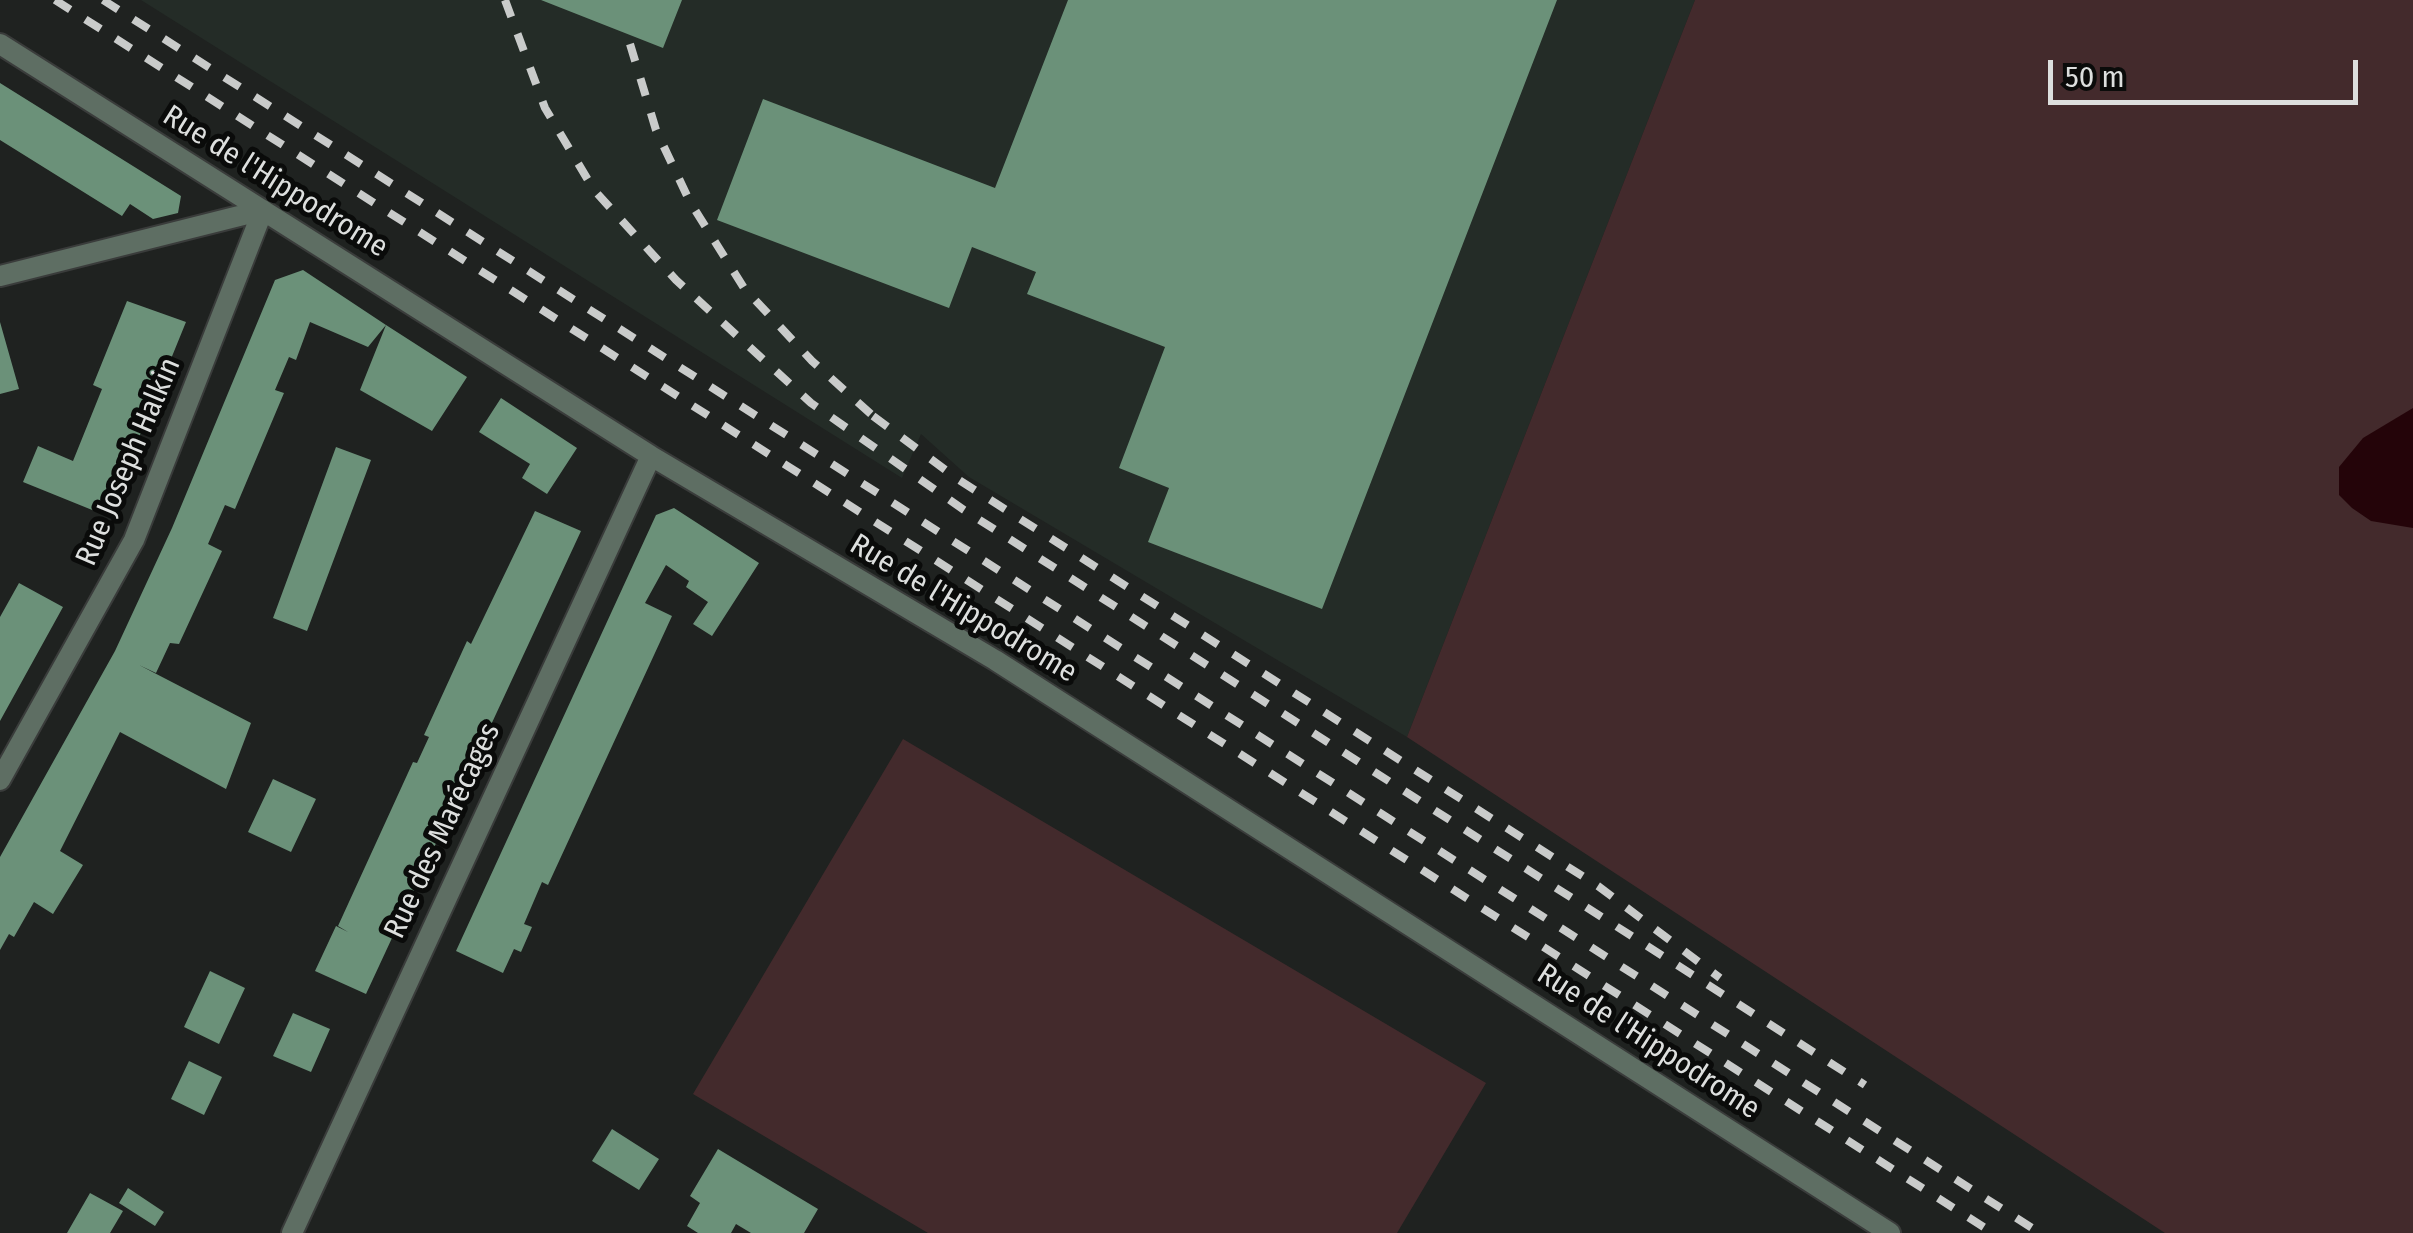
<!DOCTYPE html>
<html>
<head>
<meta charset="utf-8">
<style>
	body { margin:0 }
	#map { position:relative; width:2413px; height:1233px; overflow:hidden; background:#1f2220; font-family:"Fira Sans Condensed",sans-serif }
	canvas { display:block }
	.scale { position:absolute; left:2048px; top:60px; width:310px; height:45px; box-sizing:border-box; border:5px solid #dddfde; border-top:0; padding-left:12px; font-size:30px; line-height:35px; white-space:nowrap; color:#dddfde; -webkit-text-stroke:8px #0a0b0a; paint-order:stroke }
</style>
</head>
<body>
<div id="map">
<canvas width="2413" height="1233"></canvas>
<div class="scale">50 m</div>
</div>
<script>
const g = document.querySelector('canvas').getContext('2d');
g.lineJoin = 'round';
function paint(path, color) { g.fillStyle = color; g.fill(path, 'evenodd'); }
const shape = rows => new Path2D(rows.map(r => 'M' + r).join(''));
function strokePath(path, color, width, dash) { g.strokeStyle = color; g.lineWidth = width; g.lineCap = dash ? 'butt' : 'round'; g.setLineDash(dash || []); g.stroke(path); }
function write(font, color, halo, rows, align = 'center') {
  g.font = font + ' "Fira Sans Condensed",sans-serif'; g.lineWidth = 10; g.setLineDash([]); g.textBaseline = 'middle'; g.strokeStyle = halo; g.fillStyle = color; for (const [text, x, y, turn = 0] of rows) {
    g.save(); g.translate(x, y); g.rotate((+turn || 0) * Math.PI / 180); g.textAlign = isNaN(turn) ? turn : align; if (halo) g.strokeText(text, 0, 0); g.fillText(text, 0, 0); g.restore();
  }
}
const built = shape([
	[141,0,1695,0,1407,737,969,477,921,434,902,478]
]);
const green = shape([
	[1695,0,2413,0,2413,1233,2165,1233,1407,737],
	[903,739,1486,1083,1397,1233,928,1233,693,1094]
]);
const water = shape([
	[2413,408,2413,528,2371,521,2352,508,2339,495,2339,467,2363,438]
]);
const building = shape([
	[541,0,682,0,663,48],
	[1068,0,1557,0,1322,609,1148,542,1169,488,1119,468,1165,347,1027,294,1036,272,972,247,949,308,717,220,763,99,995,188],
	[0,83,181,196,178,213,153,219,130,204,122,216,0,140],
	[303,270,386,325,368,347,310,322,296,360,289,357,275,390,284,393,235,509,225,505,208,544,222,551,179,644,170,643,156,673,139,665,251,723,226,789,120,732,60,851,83,865,53,914,34,902,14,937,9,934,0,950,0,857,115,651,172,528,275,280],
	[127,301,186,322,107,516,23,482,38,446,73,461,102,389,93,385],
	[0,322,19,389,0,394],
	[386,325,467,377,432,431,360,390],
	[501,398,577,448,547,494,522,478,530,464,479,432],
	[336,447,371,460,307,631,273,618],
	[674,508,759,563,712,636,693,624,708,602,686,587,689,581,666,565,645,603,672,616,548,885,542,882,524,924,532,927,521,952,514,949,503,973,456,951,656,515],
	[535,511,581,531,366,994,315,971,336,926,348,932,338,926,413,762,417,763,429,737,424,735,467,641,471,644],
	[19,583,63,607,0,721,0,617],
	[273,779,316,799,291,852,248,832],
	[210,971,245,988,219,1044,184,1027],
	[293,1013,330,1029,311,1072,273,1056],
	[189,1061,222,1077,204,1115,171,1099],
	[612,1129,659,1159,639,1190,592,1161],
	[718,1149,818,1209,804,1233,751,1233,736,1224,731,1233,698,1233,687,1226,700,1203,690,1196],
	[128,1188,164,1212,155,1226,119,1203],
	[90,1193,123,1211,110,1233,67,1233]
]);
const street = shape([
	[0,44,651,456,995,660,1890,1233],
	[0,276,263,210],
	[0,780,134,540,263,210],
	[292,1233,651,456]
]);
const rail = shape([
	[55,0,1993,1233],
	[103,0,2040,1233],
	[505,0,545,108,594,190,676,280,811,403,964,510,1865,1085],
	[630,44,656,130,690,202,744,288,812,361,882,424],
	[873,416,959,480,1598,886,1720,978]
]);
const streetNames = [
	["Rue de l'Hippodrome",275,182,32],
	["Rue Joseph Halkin",129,462,-67],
	["Rue de l'Hippodrome",963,609,31],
	["Rue des Marécages",443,831,-65],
	["Rue de l'Hippodrome",1648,1042,33]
];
paint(built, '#242c27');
paint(green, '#432a2c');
paint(water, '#240409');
paint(building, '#6b9179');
strokePath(street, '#3a3c3b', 24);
strokePath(street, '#5e6e63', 20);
strokePath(rail, '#c9cbca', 8, [18, 18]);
write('30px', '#dddfde', '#0a0b0a', streetNames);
</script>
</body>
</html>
